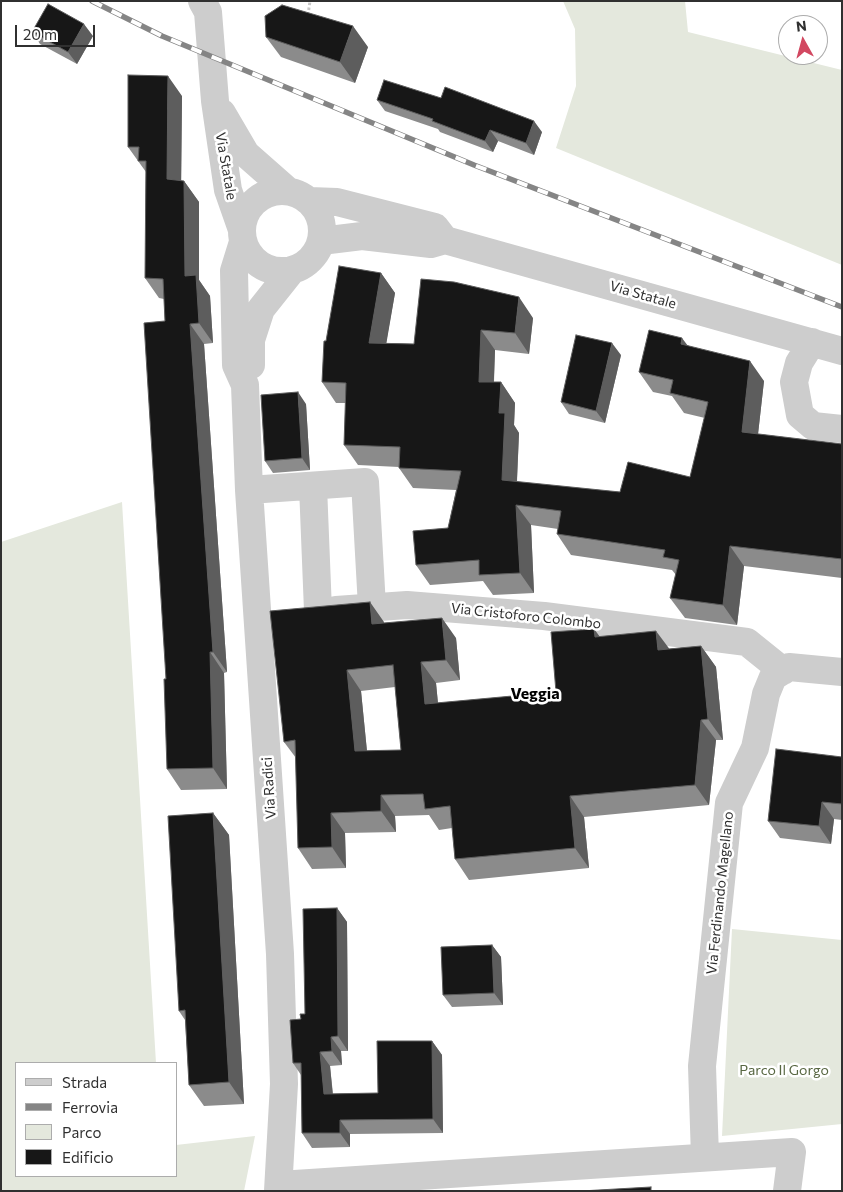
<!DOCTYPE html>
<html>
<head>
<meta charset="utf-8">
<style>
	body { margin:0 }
	#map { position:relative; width:843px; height:1192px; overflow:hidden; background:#fff; font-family:Commissioner,sans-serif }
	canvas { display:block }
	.frame { position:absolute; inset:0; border:2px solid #303030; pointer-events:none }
	.legend { position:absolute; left:15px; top:1062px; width:162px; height:115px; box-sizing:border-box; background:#fff; border:1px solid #acacac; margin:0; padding:6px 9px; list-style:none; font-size:15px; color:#303030 }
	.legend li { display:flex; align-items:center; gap:10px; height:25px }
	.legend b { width:25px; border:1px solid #acacac }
	.north { position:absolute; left:778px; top:15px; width:50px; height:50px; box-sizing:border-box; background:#fff; border:1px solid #acacac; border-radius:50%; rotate:353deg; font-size:14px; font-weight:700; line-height:20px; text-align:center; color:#303030 }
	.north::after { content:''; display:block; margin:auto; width:18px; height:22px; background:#d24861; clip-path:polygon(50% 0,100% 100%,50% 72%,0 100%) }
	.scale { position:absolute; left:15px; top:25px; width:80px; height:22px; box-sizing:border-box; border:2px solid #303030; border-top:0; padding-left:6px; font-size:15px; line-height:18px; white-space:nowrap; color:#303030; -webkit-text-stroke:4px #fff; paint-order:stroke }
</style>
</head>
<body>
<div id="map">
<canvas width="843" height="1192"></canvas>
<div class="frame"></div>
<ul class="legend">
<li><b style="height:6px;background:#cdcdcd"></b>Strada</li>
<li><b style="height:6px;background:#858585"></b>Ferrovia</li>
<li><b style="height:14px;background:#e4e8dd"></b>Parco</li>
<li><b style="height:14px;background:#171717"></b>Edificio</li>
</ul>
<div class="north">N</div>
<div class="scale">20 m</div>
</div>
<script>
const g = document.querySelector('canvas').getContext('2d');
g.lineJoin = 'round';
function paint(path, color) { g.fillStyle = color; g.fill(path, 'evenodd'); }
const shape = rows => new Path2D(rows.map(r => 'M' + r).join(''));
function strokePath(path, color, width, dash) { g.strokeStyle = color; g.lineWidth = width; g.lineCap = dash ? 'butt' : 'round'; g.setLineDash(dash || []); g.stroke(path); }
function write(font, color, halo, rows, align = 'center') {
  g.font = font + ' Commissioner,sans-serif'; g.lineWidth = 5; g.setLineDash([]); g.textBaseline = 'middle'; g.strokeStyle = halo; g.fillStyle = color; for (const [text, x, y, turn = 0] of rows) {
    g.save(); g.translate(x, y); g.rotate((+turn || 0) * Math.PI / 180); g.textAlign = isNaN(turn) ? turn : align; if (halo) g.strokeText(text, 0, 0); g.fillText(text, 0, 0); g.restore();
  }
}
const green = shape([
	[563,1,685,1,688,32,842,70,842,265,556,148,576,86,575,29],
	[122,502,156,1063,16,1063,16,1176,176,1176,176,1145,255,1136,244,1191,1,1191,1,542],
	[732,929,842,940,842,1124,722,1136]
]);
const path = shape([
	[308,15,310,1]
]);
const minor = shape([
	[202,1,208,12,215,101,228,190,242,230],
	[222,113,246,154,288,191],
	'242 231a40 40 0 1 1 80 0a40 40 0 1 1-80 0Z',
	[309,201,337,202,435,227,445,240],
	[321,241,362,236,431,244,445,240,842,351],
	[243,242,234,271,236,365,245,385,249,490,280,954,284,1084,278,1191],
	[812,342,799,363,794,382,800,415,813,426,842,429],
	[251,365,251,340,261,309,292,270],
	[313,486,318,611],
	[249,490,365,482,372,607],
	[336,610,407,605,544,616,747,642,783,671],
	[705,1157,702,1066,729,803,755,748,766,694,773,677,789,667,842,672],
	[279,1185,792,1152,787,1191]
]);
const rail = shape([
	[92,1,162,36,474,165,842,307]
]);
const wall = shape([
	[32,32,93,36,77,64,40,44],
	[266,37,368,47,355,83,281,57],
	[182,96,181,181,184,181,199,202,199,280,210,296,213,343,204,344,227,672,224,673,227,789,181,790,167,769,165,321,164,299,159,298,145,278,146,172,128,147],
	[377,100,542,132,534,155,498,141,493,152,440,132,438,129,385,111],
	[381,273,395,293,386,343,414,344,533,318,529,354,495,350,494,382,501,382,515,403,514,425,519,433,517,482,620,492,690,477,705,418,684,413,672,396,653,392,639,372,687,345,764,381,758,434,842,444,842,578,744,566,737,625,685,618,670,598,676,575,672,570,571,555,557,534,558,529,531,525,534,593,493,595,483,581,430,585,416,565,448,528,456,490,413,488,399,468,399,467,358,465,344,445,346,403,336,403,322,382,326,341],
	[621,355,605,423,569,414,561,402],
	[306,404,310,470,273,473,265,461],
	[384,623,456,638,460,680,436,683,438,703,556,692,594,629,599,636,669,649,701,646,716,667,723,740,716,740,709,805,584,817,589,868,469,880,455,859,452,828,439,830,429,815,395,816,396,832,345,833,346,868,312,869,298,848,296,758,284,742],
	[395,687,401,750,367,751,361,691],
	[842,757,842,820,834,819,831,844,780,838,768,821],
	[213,813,229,835,244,1104,204,1106,189,1085,185,1020,179,1011],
	[337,908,347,922,348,1051,341,1051,342,1065,330,1066,333,1094,378,1093,432,1041,442,1055,443,1133,350,1134,350,1147,312,1148,302,1133,301,1075,293,1063,301,1019,305,1014],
	[492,945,501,957,503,1005,452,1007,443,995]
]);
const shadedWall = shape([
	[84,24,93,36,77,64,68,52],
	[353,26,368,47,355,83,340,62],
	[168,76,182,96,181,199,167,179],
	[534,121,542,132,534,155,526,143],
	[490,130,498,141,493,152,485,141],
	[184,181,199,202,199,280,210,296,213,343,199,323,185,276],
	[381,273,395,293,383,363,369,343],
	[519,297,533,318,529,354,515,333],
	[190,324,204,344,227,672,213,652],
	[481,330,495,350,493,402,479,382],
	[682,338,697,358,681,344],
	[612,343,621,355,605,423,596,411],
	[750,361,764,381,756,452,742,432],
	[501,382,515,403,514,425,519,433,516,500,502,480,499,413],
	[298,392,306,404,310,470,302,458],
	[516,505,531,525,534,593,520,573],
	[730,546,744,566,737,625,723,605],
	[370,602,384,622,386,645,372,624],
	[442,618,456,638,460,680,446,660],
	[594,629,609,649,595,637],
	[656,631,671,651,658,650],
	[701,646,716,667,723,740,708,719],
	[210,652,224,673,227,789,213,768],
	[421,662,436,683,440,725,425,704],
	[347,670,361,691,369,772,355,751],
	[701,720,716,740,709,805,695,785],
	[381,795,395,816,396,832,381,811],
	[570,796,584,817,589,868,575,848],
	[822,802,834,819,831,844,819,826],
	[213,813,229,835,244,1104,229,1082],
	[331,813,345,833,346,868,332,847],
	[337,908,347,922,348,1051,338,1036],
	[492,945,501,957,503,1005,494,993],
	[331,1037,341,1051,342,1065,332,1051],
	[432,1041,442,1055,443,1133,433,1119],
	[320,1052,330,1066,334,1108,324,1094],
	[340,1120,350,1134,350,1147,340,1133]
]);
const building = shape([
	[48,4,84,24,68,52,32,32,48,4],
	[282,5,353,26,340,62,266,37,265,16,282,5],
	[128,75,168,76,167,179,184,181,185,276,196,275,199,323,190,324,213,652,210,652,213,768,167,769,164,679,166,679,144,323,165,321,163,279,145,278,146,161,138,161,139,147,128,147,128,75],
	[384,80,441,98,445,87,534,121,526,143,490,130,485,141,432,121,433,119,377,100,384,80],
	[339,266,381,273,369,343,414,344,421,279,454,282,519,297,515,333,481,330,479,382,501,382,499,413,505,413,502,480,620,492,628,462,690,477,708,402,670,393,673,380,639,372,649,330,682,338,681,344,750,361,742,432,842,444,842,559,730,546,723,605,670,598,679,560,663,557,665,550,557,534,561,511,516,505,520,573,479,575,479,560,416,565,413,531,448,528,461,471,399,468,400,447,344,445,346,383,322,382,324,341,326,341,339,266],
	[576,335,612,343,596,411,561,402,576,335],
	[298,392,302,458,265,461,261,395,298,392],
	[370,602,372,624,442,618,446,660,421,662,425,704,556,692,551,632,594,629,595,637,656,631,658,650,701,646,708,719,701,720,695,785,570,796,575,848,455,859,450,806,425,809,423,794,381,795,381,811,331,813,332,847,298,848,295,740,284,742,270,611,370,602],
	[393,665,401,750,355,751,347,670,393,665],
	[776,749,842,757,842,804,822,802,819,826,768,821,776,749],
	[213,813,229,1082,189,1085,185,1010,179,1011,168,816,213,813],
	[337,908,338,1036,331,1037,332,1051,320,1052,324,1094,378,1093,377,1041,432,1041,433,1119,340,1120,340,1133,302,1133,301,1063,293,1063,290,1020,301,1019,300,1014,305,1014,303,909,337,908],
	[492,945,494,993,443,995,441,947,492,945],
	[651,1187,651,1191,581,1191,651,1187]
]);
const streetNames = [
	["Via Statale",226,166,80],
	["Via Statale",643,295,16],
	["Via Cristoforo Colombo",526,616,6],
	["Via Radici",269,788,-94],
	["Via Ferdinando Magellano",720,893,-84]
];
const parkNames = [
	["Parco Il Gorgo",784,1070]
];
const quarterNames = [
	["Veggia",535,694]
];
paint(green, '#e4e8dd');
strokePath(path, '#c7c7c7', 3, [2.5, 2.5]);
strokePath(minor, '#cdcdcd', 28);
strokePath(rail, '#858585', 5.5);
strokePath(rail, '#fff', 4, [11]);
paint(wall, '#8b8b8b');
paint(shadedWall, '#5d5d5d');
paint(building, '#171717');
strokePath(building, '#5d5d5d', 1);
write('14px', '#303030', '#fff', streetNames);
write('14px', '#586742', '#fff', parkNames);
write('bold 16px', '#000', '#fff', quarterNames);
</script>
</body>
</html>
